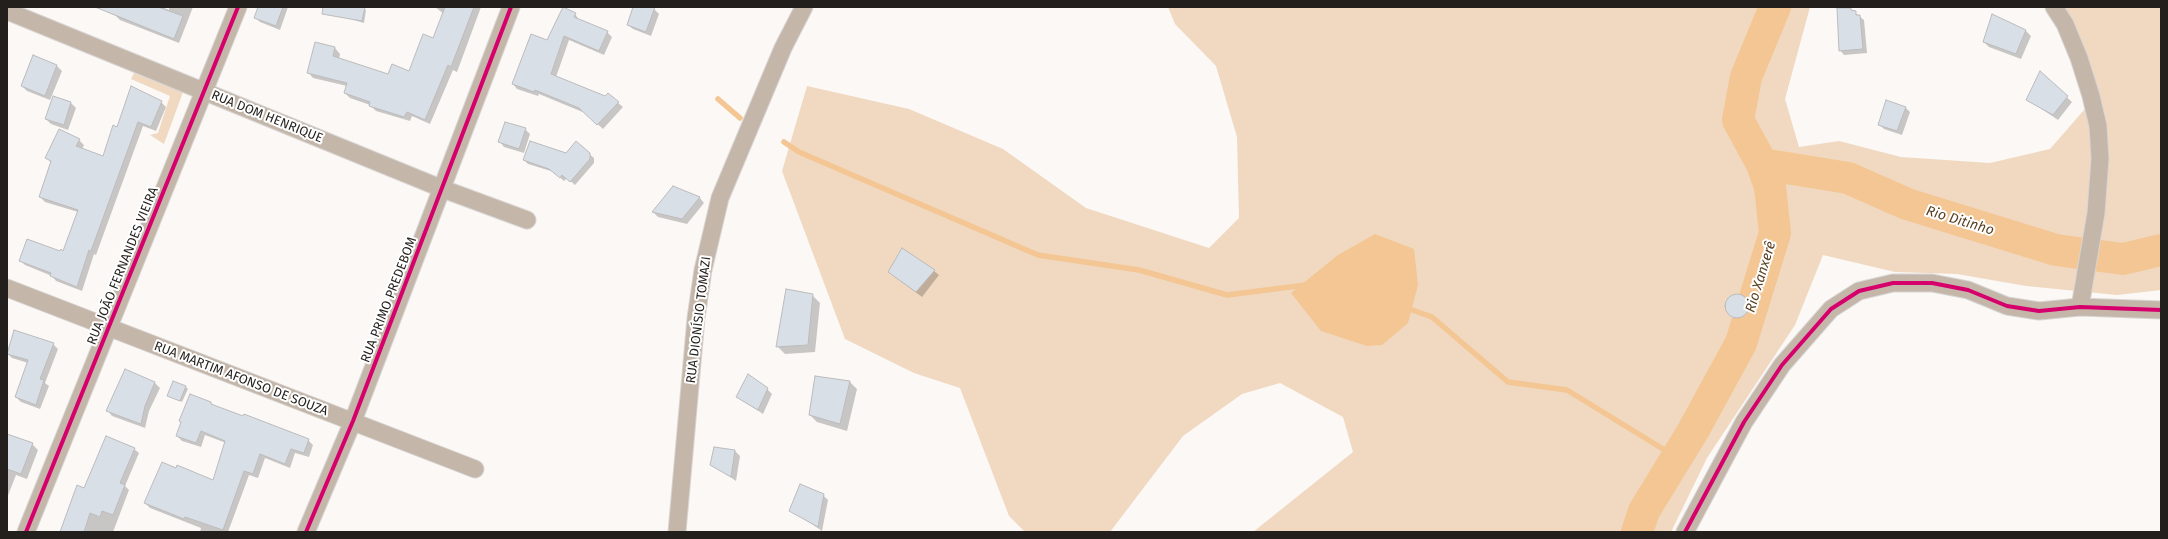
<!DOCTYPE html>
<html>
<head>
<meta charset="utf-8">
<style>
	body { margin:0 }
	#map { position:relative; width:2168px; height:539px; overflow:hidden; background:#fbf8f6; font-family:"Fira Sans",sans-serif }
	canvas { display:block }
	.frame { position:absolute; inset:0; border:8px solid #231f1c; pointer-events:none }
</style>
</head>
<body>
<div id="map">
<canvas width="2168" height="539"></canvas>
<div class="frame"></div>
</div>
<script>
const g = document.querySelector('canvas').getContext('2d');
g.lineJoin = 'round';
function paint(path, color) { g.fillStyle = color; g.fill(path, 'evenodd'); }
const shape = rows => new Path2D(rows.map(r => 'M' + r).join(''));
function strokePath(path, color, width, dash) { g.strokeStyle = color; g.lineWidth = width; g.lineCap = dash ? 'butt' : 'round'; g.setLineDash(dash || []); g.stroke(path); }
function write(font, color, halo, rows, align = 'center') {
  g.font = font + ' "Fira Sans",sans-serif'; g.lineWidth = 4; g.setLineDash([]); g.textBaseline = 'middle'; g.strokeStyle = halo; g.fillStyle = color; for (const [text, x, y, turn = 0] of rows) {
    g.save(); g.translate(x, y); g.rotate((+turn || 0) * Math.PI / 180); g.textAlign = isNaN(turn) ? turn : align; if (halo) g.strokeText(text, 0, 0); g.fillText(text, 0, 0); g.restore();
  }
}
const green = shape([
	[1168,7,1810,7,1785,99,1799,147,1839,141,1901,157,1990,163,2050,149,2098,94,2062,7,2161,7,2161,290,2117,295,2026,286,1957,274,1895,272,1823,255,1795,325,1707,458,1671,532,1253,532,1353,452,1343,417,1280,383,1242,394,1183,436,1110,532,1025,532,1009,516,960,388,914,373,845,339,782,171,807,86,909,109,1003,149,1086,208,1209,248,1239,218,1237,137,1216,66,1175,24],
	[134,73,183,92,164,144,150,135,158,133,170,96,131,79]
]);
const water = shape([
	[1375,234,1414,249,1418,285,1408,323,1382,345,1367,346,1321,331,1291,293,1338,255]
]);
const shadow = shape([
	[119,7,162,7,169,10,169,7,193,7,179,43,120,20,115,15],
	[259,7,288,7,280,30,260,22,255,17],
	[350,7,361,7,366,10,364,23,347,18],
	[435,7,481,7,457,72,453,70,430,124,412,116,410,121,376,111,370,105,350,98,345,93,347,86,313,78,308,72,315,43,335,48,340,54,339,59,388,76,410,72,434,40,444,14],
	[634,7,647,7,654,9,659,14,651,36,633,29,628,25],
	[1850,9,1864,20,1867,53,1844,55,1840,50],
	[575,14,579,20,607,32,612,37,604,55,569,40,556,77,618,103,623,107,603,129,585,113,539,94,538,96,517,89,513,84,548,41],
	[1993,16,2026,31,2031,36,2021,59,1989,47,1984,42],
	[57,66,62,71,50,100,27,91,22,86],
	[2040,73,2072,102,2058,120,2027,99],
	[161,102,166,107,156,131,143,126,96,255,94,254,82,291,56,281,52,276,25,265,20,260,64,252,78,212,45,202,40,197,51,163,47,158,79,140,84,145,82,149,104,158,117,128],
	[71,103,76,108,68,130,51,124,46,119],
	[1905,107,1910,112,1902,135,1884,129,1879,124],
	[525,129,530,134,524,153,504,147,500,142],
	[566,154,589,154,594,158,594,163,575,185,567,178,564,181,554,172,528,164,524,160],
	[673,187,700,198,704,203,687,224,658,217,653,212],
	[934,271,939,275,922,297,894,276],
	[812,295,820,303,815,352,785,354,777,346],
	[1733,296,1743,297,1752,308,1751,318,1746,321,1735,319,1726,307,1728,301],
	[15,331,53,344,58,349,45,383,49,386,40,409,21,402,16,397,28,363,12,358,7,353],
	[125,371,155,383,160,388,149,411,145,428,112,416,108,411],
	[850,382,857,389,847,431,817,422,810,415],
	[185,386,188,389,182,402,168,395],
	[767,389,772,394,763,414,737,397],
	[211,403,215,407,308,440,313,445,309,457,295,453,290,468,265,458,258,478,249,475,228,532,200,532,201,528,150,508,145,503,177,469,213,481,226,443,205,435,201,447,182,441,177,436],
	[7,435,32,444,38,450,27,479,16,475,7,498],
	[134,449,139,453,125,486,129,490,113,532,61,532,85,490],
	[735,451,740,456,736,481,711,464],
	[823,495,828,500,822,531,791,510]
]);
const stream = shape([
	[718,99,740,118],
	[784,142,799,152,1038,255,1139,270,1227,295,1306,285],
	[1404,307,1432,317,1508,382,1567,390,1676,457]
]);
const river = shape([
	[1762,164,1848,178,1907,204,2056,250,2123,259,2161,250],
	[1637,532,1644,511,1693,431,1741,343,1775,233,1770,187,1762,164,1738,120,1746,77,1775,7]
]);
const building = shape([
	[95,7,158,7,183,16,174,39,95,7],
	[258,7,283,7,276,26,254,18,258,7],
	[323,7,365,7,362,21,322,14,323,7],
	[445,7,474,7,451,67,448,65,425,120,407,112,404,117,369,106,370,102,344,93,347,83,307,73,315,42,335,47,333,56,388,74,392,64,409,71,423,34,433,38,445,7],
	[563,7,576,13,574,17,608,31,599,51,564,36,551,74,605,96,608,93,619,102,597,125,579,108,535,90,534,92,512,84,531,34,547,40,563,7],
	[633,7,655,7,646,32,627,25,633,7],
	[1837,8,1851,8,1851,10,1856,11,1856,15,1860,15,1863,49,1839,51,1837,8],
	[1992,14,2026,30,2016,54,1983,42,1992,14],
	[33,55,57,65,45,96,21,86,33,55],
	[2040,71,2068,96,2053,115,2026,100,2040,71],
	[131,86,162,101,151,127,138,122,91,251,89,250,77,287,50,276,51,273,19,261,27,239,60,251,61,249,63,251,78,210,39,197,51,161,45,158,59,129,80,139,76,146,103,156,113,125,117,127,131,86],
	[53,96,71,102,64,125,45,119,53,96],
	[1886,100,1906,107,1897,131,1878,125,1886,100],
	[505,122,526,128,519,149,498,142,505,122],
	[530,141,566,153,576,141,590,153,590,159,570,182,562,175,560,178,549,169,523,160,530,141],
	[673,186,700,197,682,219,652,212,673,186],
	[902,248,935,270,916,292,888,272,902,248],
	[786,289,813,294,808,345,776,347,786,289],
	'1725 306a12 12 0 1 1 24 0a12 12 0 1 1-24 0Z',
	[14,330,54,343,40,379,44,380,36,405,15,397,28,360,7,354,14,330],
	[125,369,155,382,145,406,141,424,106,411,125,369],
	[748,374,768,388,758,410,736,397,748,374],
	[815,376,850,381,840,424,809,415,815,376],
	[173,381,186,386,180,401,167,396,173,381],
	[190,394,211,402,211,404,243,416,244,414,309,439,304,453,291,449,285,464,260,454,253,474,244,471,223,530,185,517,184,519,144,503,162,462,176,468,177,465,213,480,225,441,201,431,196,443,176,436,181,422,179,421,190,394],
	[7,434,33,443,21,474,7,469,7,434],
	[106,436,135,448,120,483,125,485,113,515,102,511,100,517,90,513,84,532,60,532,77,485,84,488,106,436],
	[714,447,735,450,731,477,710,465,714,447],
	[800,484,824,494,818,527,789,511,800,484]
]);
const minor = shape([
	[2054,7,2065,24,2079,58,2091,96,2098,126,2100,159,2096,213,2080,307],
	[7,11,443,189,527,220],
	[7,288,475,469],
	[26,532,238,7],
	[306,532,353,421,511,7],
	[677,532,696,318,703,270,720,198,783,48,804,7],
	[1685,532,1744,422,1782,365,1831,309,1859,291,1893,283,1932,283,1968,290,2007,306,2039,311,2080,307,2161,310]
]);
const cycleway = shape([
	[26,532,238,7],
	[306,532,353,421,511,7],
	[1685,532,1744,422,1782,365,1831,309,1859,291,1893,283,1932,283,1968,290,2007,306,2039,311,2080,307,2161,310]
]);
const streetNames = [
	["RUA DOM HENRIQUE",267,117,22],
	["RUA JOÃO FERNANDES VIEIRA",123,266,-68],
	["RUA PRIMO PREDEBOM",389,300,-69],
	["RUA DIONÍSIO TOMAZI",699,320,-83],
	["RUA MARTIM AFONSO DE SOUZA",241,379,21]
];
const waterNames = [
	["Rio Ditinho",1960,221,17],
	["Rio Xanxerê",1761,277,-73]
];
paint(green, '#f0d9c0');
paint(water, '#f3c693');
paint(shadow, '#0003');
strokePath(stream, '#f3c693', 5.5);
strokePath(river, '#f3c693', 32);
paint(building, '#d9dfe6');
strokePath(building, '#bbbbbc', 1);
strokePath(minor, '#d8d5d4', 19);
strokePath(minor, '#c4b7aa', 17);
strokePath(cycleway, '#d6006c', 4);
write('13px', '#231f1c', '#fff', streetNames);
write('italic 14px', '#593f20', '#fff', waterNames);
</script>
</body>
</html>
